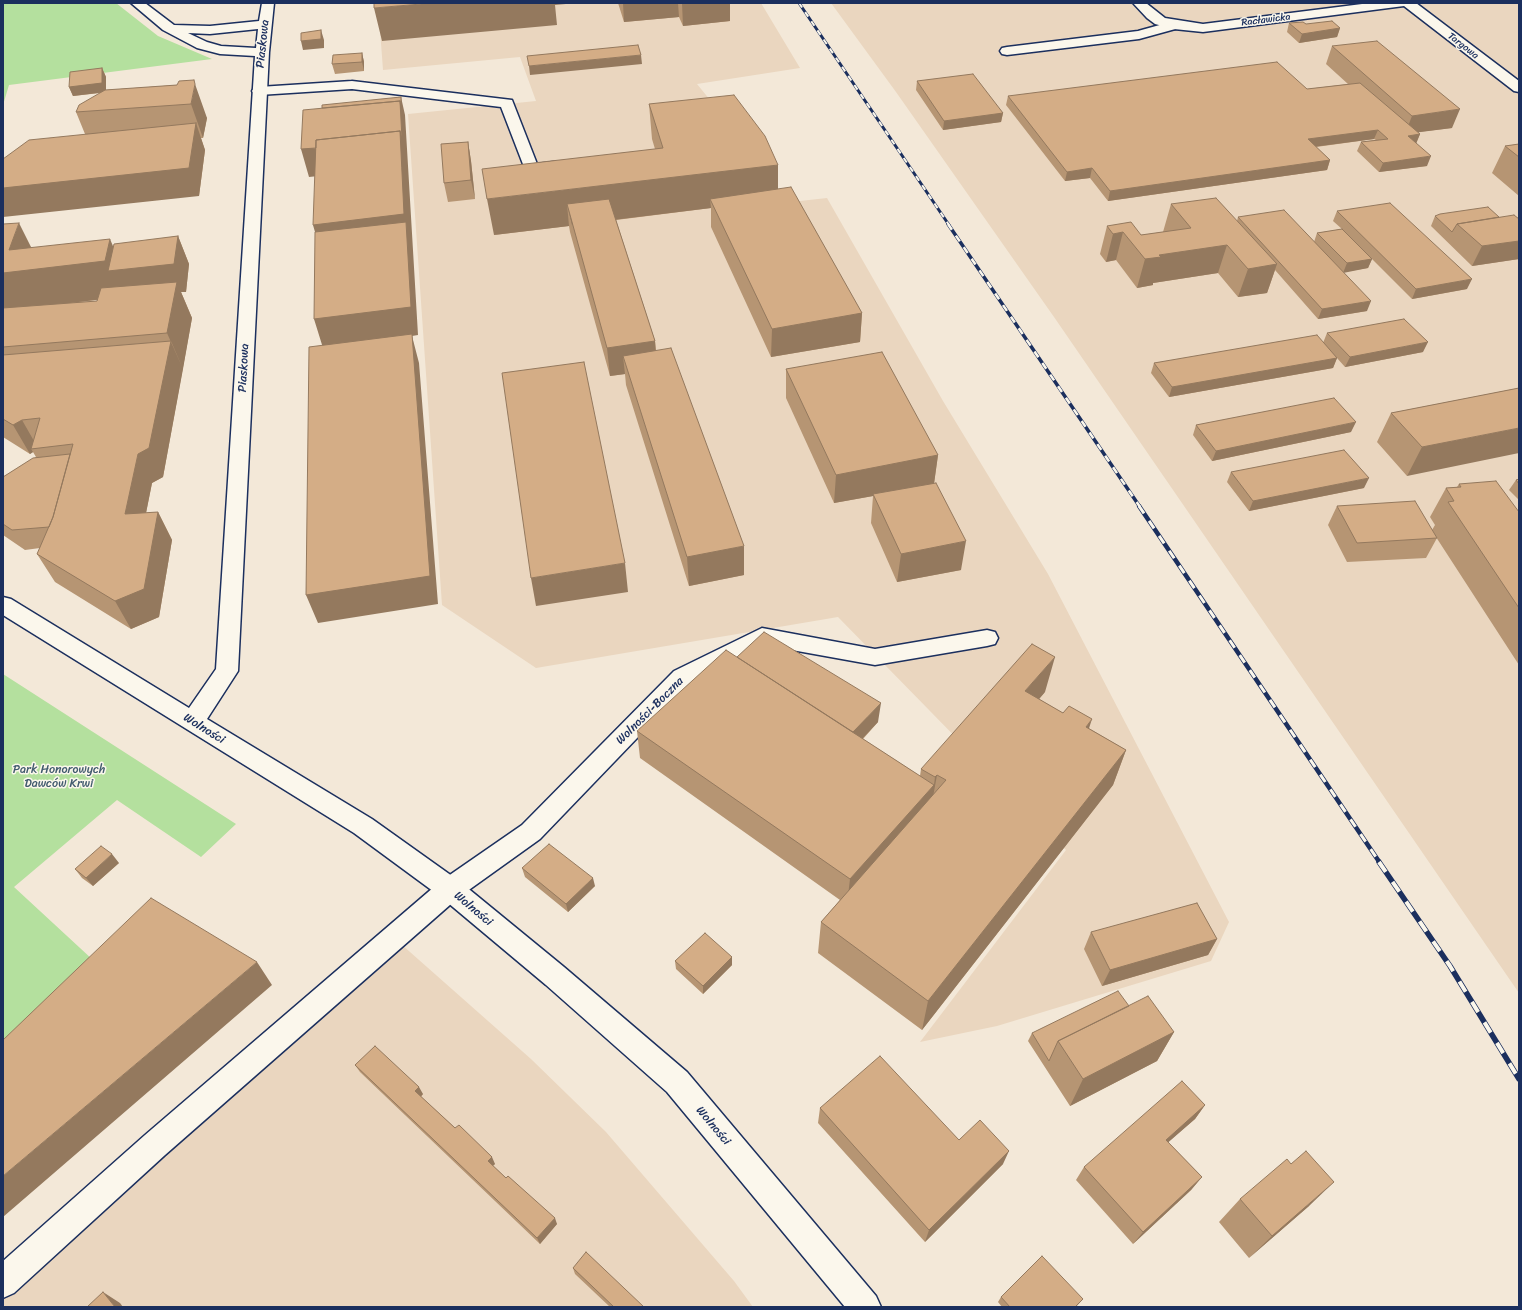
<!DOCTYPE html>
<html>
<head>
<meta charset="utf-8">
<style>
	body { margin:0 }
	#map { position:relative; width:1522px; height:1310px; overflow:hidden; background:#f3e8d8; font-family:Sriracha,sans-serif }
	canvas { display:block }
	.frame { position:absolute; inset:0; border:4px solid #1b2f5e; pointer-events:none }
</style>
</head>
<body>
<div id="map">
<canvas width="1522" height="1310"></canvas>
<div class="frame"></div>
</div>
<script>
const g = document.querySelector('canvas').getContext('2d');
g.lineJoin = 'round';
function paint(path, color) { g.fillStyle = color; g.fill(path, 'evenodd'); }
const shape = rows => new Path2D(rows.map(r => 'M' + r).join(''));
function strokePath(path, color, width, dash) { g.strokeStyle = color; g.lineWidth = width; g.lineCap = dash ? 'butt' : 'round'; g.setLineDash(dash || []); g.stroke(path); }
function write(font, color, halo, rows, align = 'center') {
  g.font = font + ' Sriracha,sans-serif'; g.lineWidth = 3; g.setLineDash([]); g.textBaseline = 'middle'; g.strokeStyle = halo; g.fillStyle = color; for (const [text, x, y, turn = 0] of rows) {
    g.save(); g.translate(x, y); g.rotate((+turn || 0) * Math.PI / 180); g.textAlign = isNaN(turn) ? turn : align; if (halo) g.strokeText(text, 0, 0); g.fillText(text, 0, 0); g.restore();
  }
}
const built = shape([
	[378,3,761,3,800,68,697,84,733,128,782,203,827,198,943,401,1048,574,1229,922,1211,961,997,1026,920,1042,1066,850,838,617,536,668,442,605,408,114,536,101,520,57,383,70],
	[831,3,1519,3,1519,993,1054,317,896,92],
	[384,929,531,1059,606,1132,734,1281,753,1307,3,1307,3,1261]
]);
const green = shape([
	[3,3,116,3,158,36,212,59,9,85,3,105],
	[3,674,236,824,201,857,117,800,14,887,93,960,3,1046]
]);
const lane = shape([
	[1174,21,1180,25,1179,28,1139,39,1007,55,1002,54,1000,51,1002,48,1007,47,1138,31,1174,21],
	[352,81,512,100,537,164,554,162,559,163,561,166,559,169,554,170,531,173,526,172,501,107,352,89,259,95,254,94,252,91,254,88,259,87,352,81],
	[762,628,875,649,987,630,995,632,998,638,995,644,987,646,875,665,764,645,690,683,540,839,459,897,165,1155,14,1293,3,1298,3,1261,145,1135,441,881,522,825,674,671,762,628]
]);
const street = shape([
	[131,3,145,3,174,25,210,26,259,21,262,3,274,3,269,52,238,671,207,719,372,819,459,881,564,967,687,1072,876,1296,881,1307,845,1307,667,1092,546,985,441,897,354,833,3,615,3,597,11,599,189,708,216,669,255,56,220,54,197,48,163,30,131,3],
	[258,29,256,48,221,46,207,42,188,33,210,34,258,29],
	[1133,3,1146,3,1165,18,1203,24,1370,3,1416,3,1519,81,1519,92,1514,91,1404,6,1203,32,1174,29,1155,24,1147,18,1133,3]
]);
const railFar3 = shape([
	[799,3,949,225]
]);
const railFar2 = shape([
	[948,224,1140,507]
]);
const railFar1 = shape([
	[1139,506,1380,863]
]);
const rail = shape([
	[1379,862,1450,966,1519,1079]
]);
const wall = shape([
	[618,3,730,3,730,21,683,26,679,17,624,22],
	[1289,23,1340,28,1337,37,1299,43,1287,32],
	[1332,46,1452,128,1418,132,1420,134,1416,143,1427,166,1379,172,1357,151,1361,142,1376,140,1374,139,1316,147,1330,160,1327,170,1108,201,1090,178,1065,181,1006,105,1008,96,1307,89,1348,84,1326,64],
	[362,53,364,62,364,71,335,74,332,64],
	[102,68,106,77,106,90,177,85,207,118,203,138,201,138,205,150,199,196,85,134,76,112,100,93,73,96,69,87],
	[917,81,1003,113,1001,122,943,130,916,90],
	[649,104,778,165,778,189,862,313,860,342,771,357,711,227,711,208,616,220,655,341,656,351,744,575,689,586,626,385,625,374,610,376,570,232,569,226,494,235,655,149,652,139],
	[468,142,471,161,475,199,448,202,444,183],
	[1519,144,1519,196,1492,173,1505,146],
	[1171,204,1237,221,1238,217,1314,242,1317,233,1342,229,1333,221,1337,211,1467,289,1412,299,1372,259,1368,268,1343,272,1367,311,1318,319,1275,270,1267,293,1238,297,1218,273,1153,283,1153,285,1137,288,1116,260,1106,262,1100,254,1107,226,1141,235,1163,232],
	[1435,216,1499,217,1519,219,1519,259,1472,266,1431,226],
	[3,224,32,248,113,246,178,236,189,264,186,292,181,292,192,318,163,477,152,483,146,513,158,512,172,540,159,617,131,629,55,582,37,554,40,548,25,550,3,535,3,477,36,457,33,452,30,454,3,437],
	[97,300,97,301,78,302],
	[1327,333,1423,352,1345,367,1337,358,1333,368,1169,397,1151,373,1154,363,1323,343],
	[786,369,938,455,934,483,961,570,897,582,871,523,873,496,834,503,786,398],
	[1519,388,1407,476,1377,442,1391,413],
	[1196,425,1351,432,1212,461,1193,435],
	[1231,472,1364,488,1249,511,1227,482],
	[1519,479,1519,500,1509,490,1516,480],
	[1459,484,1519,512,1519,665,1436,537,1437,538,1426,558,1347,562,1328,525,1337,506,1432,530,1435,525,1430,517,1446,488,1457,487],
	[737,657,878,722,863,739,920,776,921,769,1045,692,1039,699,1126,750,1113,785,922,1030,818,953,821,922,840,900,640,758,637,731],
	[119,863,93,886,82,878,75,869],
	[522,868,595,886,568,912,525,877],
	[1091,932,1217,939,1208,955,1102,986,1084,949],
	[732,957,732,965,703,994,676,969,675,961],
	[1129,1006,1174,1032,1157,1061,1070,1106,1028,1041,1032,1033],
	[355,1065,423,1094,421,1097,495,1164,493,1166,506,1178,557,1224,540,1244,360,1072],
	[1205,1105,1195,1119,1168,1142,1202,1177,1191,1190,1133,1244,1076,1180,1084,1167],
	[820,1108,959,1140,1003,1164,925,1242,818,1123],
	[1240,1199,1309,1206,1249,1258,1219,1222],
	[573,1268,644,1307,610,1307,575,1274],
	[1001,1297,1083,1299,1076,1307,1002,1307,998,1302]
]);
const shadedWall = shape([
	[186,3,200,3,186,4],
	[433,3,577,3,555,5,557,25,382,41,374,8],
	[623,3,678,3,679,17,624,22],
	[682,3,730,3,730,21,683,26],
	[1340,28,1337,37,1299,43,1302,34],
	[321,30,324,40,324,48,303,50,301,41],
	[362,53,364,62,364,71,362,62],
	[641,55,642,64,530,75,529,66],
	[102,68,106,77,106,92,73,96,69,87],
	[195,84,207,118,203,138,191,104],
	[401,97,405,115,418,335,412,336,419,363,438,604,318,623,306,595,323,348,314,319,323,260,313,225,402,167,309,177,301,149,400,101],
	[1460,109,1452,128,1405,134,1412,116],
	[1003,113,1001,122,943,130,944,121],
	[196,123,205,150,199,196,3,217,3,188],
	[1378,130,1374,139,1305,148,1308,139],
	[1420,134,1416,144,1408,136],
	[468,142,471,161,475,199,471,180],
	[1431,156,1427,166,1379,172,1383,163],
	[1330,160,1327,170,1108,201,1110,191],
	[778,165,778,200,710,199,711,208,572,225,567,204,569,226,494,235,487,199],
	[1092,168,1090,178,1065,181,1067,172],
	[19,223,37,259,110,239,123,270,178,236,189,264,186,292,181,292,192,318,183,369,167,333,120,297,3,311,3,273,9,250],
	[1123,232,1116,260,1106,262,1113,234],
	[1519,241,1519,259,1472,266,1482,246],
	[1227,245,1218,273,1153,283,1153,285,1137,288,1145,259,1159,255],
	[1372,259,1368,268,1343,273,1347,263],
	[1277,264,1267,293,1238,297,1248,269],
	[1472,279,1467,289,1412,299,1416,289],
	[1371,301,1367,311,1318,319,1322,309],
	[862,313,860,342,771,357,772,329],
	[171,341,183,369,163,477,152,483,140,543,125,514,138,454],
	[655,341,657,369,623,356,625,374,610,376,607,348],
	[1428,342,1423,352,1345,367,1350,357],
	[1337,358,1333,368,1169,397,1172,387],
	[22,420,38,448,31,449,33,452,30,454,13,425],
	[1356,422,1351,432,1212,461,1216,451],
	[1519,428,1519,453,1407,476,1422,447],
	[938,455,934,484,873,494,873,496,834,503,836,475],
	[1369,478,1364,488,1249,511,1253,501],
	[158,512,172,540,159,617,131,629,115,601],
	[966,541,961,570,897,582,901,554],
	[744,546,744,575,689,586,687,557],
	[625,563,628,592,536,606,531,578],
	[1055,657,1045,692,1016,726,1025,691],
	[881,703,878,722,845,757,847,738],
	[1092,719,1081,753,1086,727],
	[1126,750,1113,785,922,1030,928,1001],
	[937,775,931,808,847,904,850,879,934,785,935,777],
	[112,854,119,863,93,886,86,878],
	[593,878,595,886,568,912,566,904],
	[1217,939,1208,955,1102,986,1110,970],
	[732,957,732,965,703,994,703,986],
	[257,962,272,985,3,1217,3,1176],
	[1174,1032,1157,1061,1070,1106,1083,1079],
	[419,1087,423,1094,419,1098,415,1091],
	[1205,1105,1195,1119,1156,1153,1166,1140],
	[1009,1151,1003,1164,925,1242,929,1230],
	[492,1157,495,1164,491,1167,488,1161],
	[1202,1177,1191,1190,1133,1244,1143,1232],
	[1334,1182,1309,1206,1249,1258,1272,1236],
	[555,1218,557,1224,540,1244,537,1238],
	[103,1292,120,1303,123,1307,115,1307]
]);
const building = shape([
	[374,3,433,3,374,8,374,3],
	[1332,21,1340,28,1302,34,1289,23,1303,22,1306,24,1332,21],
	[321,30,321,39,301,41,301,33,321,30],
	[1377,41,1460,109,1412,116,1332,46,1377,41],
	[638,45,641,55,529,66,527,56,638,45],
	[362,53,362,62,332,64,333,55,362,53],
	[1277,62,1307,89,1360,83,1420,134,1408,136,1431,156,1383,163,1361,142,1388,139,1378,130,1308,139,1330,160,1110,191,1092,168,1067,172,1008,96,1277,62],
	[102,68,102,83,69,87,70,72,102,68],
	[973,74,1003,113,944,121,917,81,973,74],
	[194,80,195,84,191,104,76,112,79,105,105,90,177,85,179,81,194,80],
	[734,95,765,136,778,165,487,199,482,169,663,148,649,104,734,95],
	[401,97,401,109,400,101,322,108,322,105,401,97],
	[400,101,402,139,400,131,316,140,316,148,301,149,303,110,400,101],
	[196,123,189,168,3,188,3,159,29,140,196,123],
	[400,131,404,214,313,225,316,140,400,131],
	[468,142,471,180,444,183,441,144,468,142],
	[1519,144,1519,157,1505,146,1519,144],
	[791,187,862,313,772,329,710,199,791,187],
	[1216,198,1277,264,1248,269,1227,245,1159,255,1161,257,1145,259,1123,232,1113,234,1107,226,1131,222,1141,235,1191,228,1171,204,1216,198],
	[609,199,655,341,607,348,567,204,609,199],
	[1390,203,1472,279,1416,289,1337,211,1390,203],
	[1488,207,1499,217,1457,224,1452,232,1435,216,1440,214,1488,207],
	[1284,210,1371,301,1322,309,1238,217,1284,210],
	[1514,215,1519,219,1519,241,1482,246,1457,224,1514,215],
	[406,222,411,307,314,319,315,232,406,222],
	[19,223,9,250,110,239,105,261,3,273,3,224,19,223],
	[1342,229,1372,259,1347,263,1317,233,1342,229],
	[178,236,174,264,108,271,114,244,178,236],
	[177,282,167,333,3,347,3,308,97,301,101,288,177,282],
	[1404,319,1428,342,1350,357,1327,333,1404,319],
	[412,334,430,576,306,595,309,347,412,334],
	[1317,335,1337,358,1172,387,1154,363,1317,335],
	[171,341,149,448,138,454,125,514,158,512,144,589,115,601,37,554,53,517,73,444,31,449,40,418,22,420,13,425,3,419,3,355,171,341],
	[671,348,744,546,687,557,623,356,671,348],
	[882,352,938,455,836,475,786,369,882,352],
	[584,362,625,563,531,578,502,373,584,362],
	[1519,388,1519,428,1422,447,1391,413,1519,388],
	[1334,398,1356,422,1216,451,1196,425,1334,398],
	[1344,450,1369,478,1253,501,1231,472,1344,450],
	[70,454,53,517,49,527,12,530,3,524,3,477,33,458,70,454],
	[1519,479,1519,484,1516,480,1519,479],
	[1496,481,1519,512,1519,608,1448,502,1454,501,1446,488,1461,487,1459,484,1496,481],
	[936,483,966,541,901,554,873,494,936,483],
	[1415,501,1437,538,1357,543,1337,506,1415,501],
	[764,632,881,703,853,732,737,657,764,632],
	[1032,644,1055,657,1025,691,1063,713,1069,706,1092,719,1086,727,1126,750,928,1001,821,922,946,780,937,775,935,777,921,769,1032,644],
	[726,650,934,785,850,879,637,731,726,650],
	[549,844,593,878,566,904,522,868,549,844],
	[101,846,112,854,86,878,75,869,101,846],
	[151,898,257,962,3,1176,3,1040,151,898],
	[1197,903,1217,939,1110,970,1091,932,1197,903],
	[705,933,732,957,703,986,675,961,705,933],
	[1118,991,1129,1006,1058,1041,1049,1061,1032,1033,1118,991],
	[1148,996,1174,1032,1083,1079,1058,1041,1148,996],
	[375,1046,419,1087,415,1091,455,1128,459,1125,492,1157,488,1161,506,1178,508,1176,555,1218,537,1238,355,1065,375,1046],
	[880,1056,959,1140,980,1120,1009,1151,929,1230,820,1108,880,1056],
	[1182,1081,1205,1105,1166,1140,1202,1177,1143,1232,1084,1167,1182,1081],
	[1306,1151,1334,1182,1272,1236,1240,1199,1287,1159,1291,1164,1306,1151],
	[586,1252,644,1307,614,1307,573,1268,586,1252],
	[1042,1256,1083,1299,1075,1307,1010,1307,1001,1297,1042,1256],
	[103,1292,115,1307,87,1307,103,1292]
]);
const farStreetnames = [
	["Racławicka",1266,20,-7],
	["Targowa",1463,46,38]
];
const streetNames = [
	["Piaskowa",263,44,-84],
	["Piaskowa",244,368,-87],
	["Wolności-Boczna",650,711,-45],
	["Wolności",204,729,32],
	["Wolności",473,909,40],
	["Wolności",713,1126,50]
];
const parkNames = [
	["Park Honorowych",59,770],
	["Dawców Krwi",59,784]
];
paint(built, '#ead6bf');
paint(green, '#b4e09e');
strokePath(lane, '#1b2f5e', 3);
strokePath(street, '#1b2f5e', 3);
paint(lane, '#fbf7ec');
paint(street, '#fbf7ec');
strokePath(railFar3, '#1b2f5e', 3);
strokePath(railFar2, '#1b2f5e', 3.5);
strokePath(railFar1, '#1b2f5e', 4.5);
strokePath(rail, '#1b2f5e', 5.5);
strokePath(railFar3, '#fbf7ec', 2, [5.5]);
strokePath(railFar2, '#fbf7ec', 2.5, [7]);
strokePath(railFar1, '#fbf7ec', 3, [9]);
strokePath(rail, '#fbf7ec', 4, [12]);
paint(wall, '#b69573');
paint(shadedWall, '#94795e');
paint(building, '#d4ad86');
strokePath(building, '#94795e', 1);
write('10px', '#1b2f5e', '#fbf7ec', farStreetnames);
write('12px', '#1b2f5e', '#fbf7ec', streetNames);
write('12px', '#415b6e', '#fbf7ec', parkNames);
</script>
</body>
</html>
